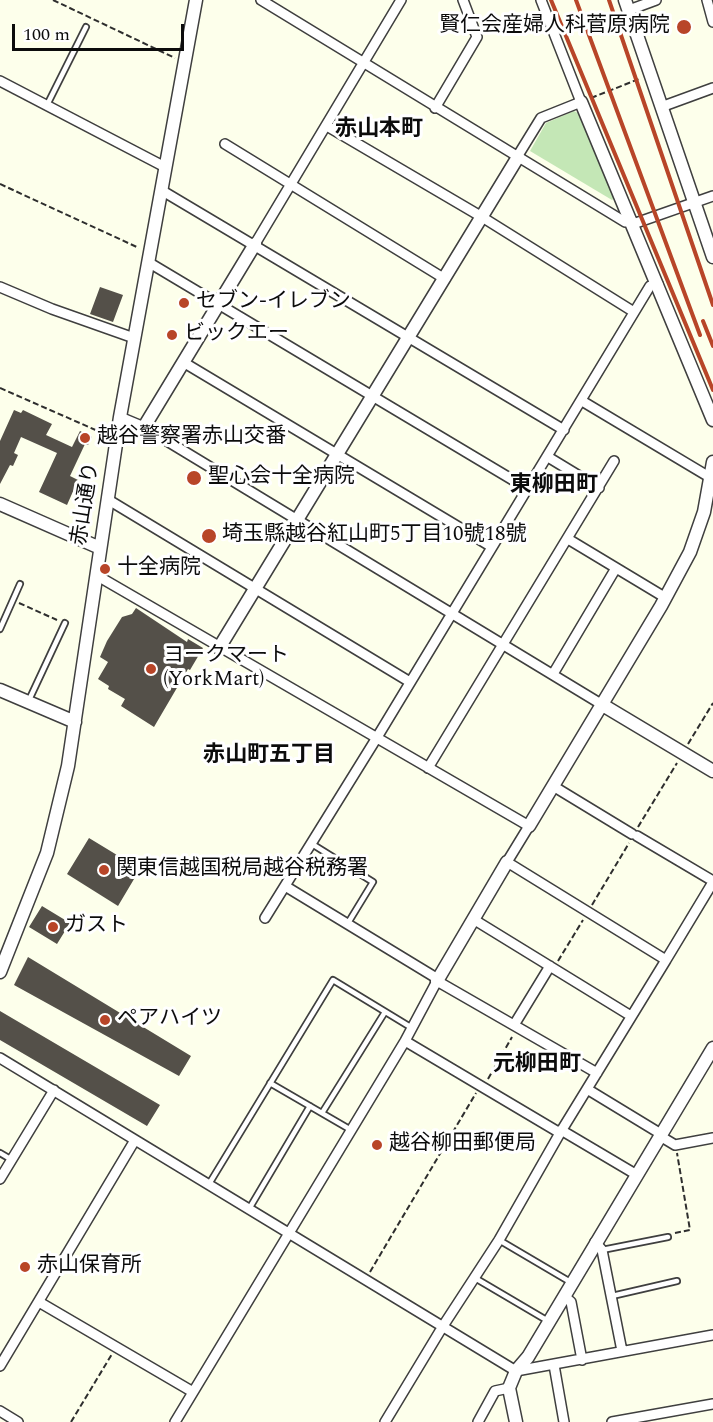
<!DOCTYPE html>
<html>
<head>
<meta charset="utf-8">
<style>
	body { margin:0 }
	#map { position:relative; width:713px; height:1422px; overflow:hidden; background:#fdffeb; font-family:Spectral,serif }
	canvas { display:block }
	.scale { position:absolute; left:12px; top:24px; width:172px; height:27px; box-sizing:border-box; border:3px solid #0c0c0c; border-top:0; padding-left:8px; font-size:18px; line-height:21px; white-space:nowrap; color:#0c0c0c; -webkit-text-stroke:4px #fff; paint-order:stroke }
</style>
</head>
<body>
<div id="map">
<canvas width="713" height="1422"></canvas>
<div class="scale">100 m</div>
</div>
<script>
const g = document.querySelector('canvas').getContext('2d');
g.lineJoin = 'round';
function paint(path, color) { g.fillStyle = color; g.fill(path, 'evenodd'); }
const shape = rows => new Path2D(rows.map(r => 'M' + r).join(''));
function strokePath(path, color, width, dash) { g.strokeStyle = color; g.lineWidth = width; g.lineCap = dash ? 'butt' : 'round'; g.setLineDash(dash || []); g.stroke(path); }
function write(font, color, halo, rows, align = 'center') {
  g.font = font + ' Spectral,"Noto Sans JP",serif'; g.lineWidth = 6; g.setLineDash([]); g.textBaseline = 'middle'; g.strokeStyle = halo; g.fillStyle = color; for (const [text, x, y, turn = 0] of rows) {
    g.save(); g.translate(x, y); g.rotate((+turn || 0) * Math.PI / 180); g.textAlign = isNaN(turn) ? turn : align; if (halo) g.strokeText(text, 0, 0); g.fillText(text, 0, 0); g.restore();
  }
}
const green = shape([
	[574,111,580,114,615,198,612,200,530,151,546,123]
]);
const building = shape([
	[100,287,123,295,113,322,90,314],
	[14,410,21,413,23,410,52,424,46,435,72,447,80,431,92,437,88,445,85,444,70,476,78,480,67,505,39,492,57,453,21,437,14,453,18,455,13,466,10,465,0,484,0,441],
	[136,608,187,642,188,639,203,648,190,670,188,669,154,727,121,706,125,699,108,689,109,686,98,679,108,662,100,657,107,641,122,617,132,614],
	[89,838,140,869,118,906,67,874],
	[42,906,70,923,57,944,29,927],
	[28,957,191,1056,179,1076,14,985],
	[0,1011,160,1105,147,1126,0,1040]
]);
const path = shape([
	[53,0,175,58],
	[591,98,639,79],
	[0,184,139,248],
	[0,388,107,435],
	[19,603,57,620],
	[688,744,713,703],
	[638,827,677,763],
	[592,905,629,843],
	[558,961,583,920],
	[488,1079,512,1037],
	[675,1233,690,1230,677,1153],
	[370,1272,476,1093],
	[71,1422,112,1354]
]);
const service = shape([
	[47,105,86,27],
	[0,629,20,584],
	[29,700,65,623],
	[312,844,373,882,348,923],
	[270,1083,351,1130],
	[322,1113,385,1012],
	[0,1153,12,1160],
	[209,1184,333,980,412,1028],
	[249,1209,310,1106],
	[499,1240,572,1283],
	[602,1250,668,1237],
	[475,1278,548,1321],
	[612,1296,677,1281]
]);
const minor = shape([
	[261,0,625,222,631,219],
	[707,0,713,22],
	[629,10,656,0],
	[0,81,165,167],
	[661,107,713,88],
	[435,108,477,37,463,0],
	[327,126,482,217,634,312],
	[225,144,445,279],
	[517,157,541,118,581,102,541,0],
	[161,190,564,430],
	[633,224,713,196],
	[255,244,401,0],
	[148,262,528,489],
	[0,287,52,309,134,338],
	[183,362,492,547],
	[582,401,711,478],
	[120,417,144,427,601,704],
	[548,457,599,488],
	[107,499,410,682],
	[568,539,666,598],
	[96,575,529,826,507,862,666,960,560,1133,499,1240,443,1326,385,1422],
	[553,674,616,568],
	[428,768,614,461],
	[553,786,632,834],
	[637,836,713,881],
	[285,886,438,979],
	[265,918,376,739,650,286,658,284],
	[473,919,631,1016],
	[666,960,713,882],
	[514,1025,550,966],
	[405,1041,560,1133],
	[0,1058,516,1371,713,1335],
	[587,1089,661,1134],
	[561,1130,637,1175],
	[660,1136,675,1145,713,1138],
	[0,1179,54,1090],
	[595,1242,602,1250,622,1351],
	[564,1296,571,1302,582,1360],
	[39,1302,193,1392],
	[554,1365,564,1422],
	[0,1366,135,1140],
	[0,1411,18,1422],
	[175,1422,405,1041,437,981,597,1073],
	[478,1422,495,1391,509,1388],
	[612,1422,713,1404]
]);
const tertiary = shape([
	[625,0,713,257],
	[581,102,713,420],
	[144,427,255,244],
	[0,504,100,548],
	[219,648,518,157],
	[0,690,75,722],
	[601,704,713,771],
	[529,826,661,606,690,552,704,512,713,462],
	[0,972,47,853,68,766,120,417,196,0],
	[437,981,507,862],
	[516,1422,509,1388,516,1371,528,1357,713,1048]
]);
const rail = shape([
	[551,0,713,390],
	[576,0,700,335],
	[609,0,713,305],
	[703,321,713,346]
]);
const markers = [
	[684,27,8,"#b84528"],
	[184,303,6,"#b84528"],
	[172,335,6,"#b84528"],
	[85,438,6,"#b84528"],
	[194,478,8,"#b84528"],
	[209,536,8,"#b84528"],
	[105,569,6,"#b84528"],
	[151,669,6,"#b84528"],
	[104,870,6,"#b84528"],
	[53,927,6,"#b84528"],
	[105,1020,6,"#b84528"],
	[377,1145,6,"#b84528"],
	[25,1267,6,"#b84528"]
];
const poiNames = [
	["賢仁会産婦人科菅原病院",670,27,"right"],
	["セブン-イレブン",196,303],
	["ビックエー",184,335],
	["越谷警察署赤山交番",97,438],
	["聖心会十全病院",208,478],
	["埼玉縣越谷紅山町5丁目10號18號",222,536],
	["十全病院",117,569],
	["ヨークマート",163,657],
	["(YorkMart)",163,681],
	["関東信越国税局越谷税務署",116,870],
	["ガスト",65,927],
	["ペアハイツ",117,1020],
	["越谷柳田郵便局",389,1145],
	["赤山保育所",37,1267]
];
const streetNames = [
	["赤山通り",87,504,-81]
];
const neighbourhoodNames = [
	["赤山本町",379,131],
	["東柳田町",554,487],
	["赤山町五丁目",269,757],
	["元柳田町",537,1066]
];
paint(green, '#c4e7b6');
paint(building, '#545049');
strokePath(service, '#3f3f3f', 8);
strokePath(minor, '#3f3f3f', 12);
strokePath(tertiary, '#3f3f3f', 15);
strokePath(path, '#2e2e2e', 2, [6, 3]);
strokePath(service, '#fff', 4.5);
strokePath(minor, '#fff', 9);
strokePath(tertiary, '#fff', 12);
strokePath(rail, '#b84528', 4);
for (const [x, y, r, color] of markers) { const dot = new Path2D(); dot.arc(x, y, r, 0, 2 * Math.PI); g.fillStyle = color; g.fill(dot); strokePath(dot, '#fff', 2); }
write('21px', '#0c0c0c', '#fff', poiNames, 'left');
write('21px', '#0c0c0c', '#fff', streetNames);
write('bold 22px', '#0c0c0c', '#fff', neighbourhoodNames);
</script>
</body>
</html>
